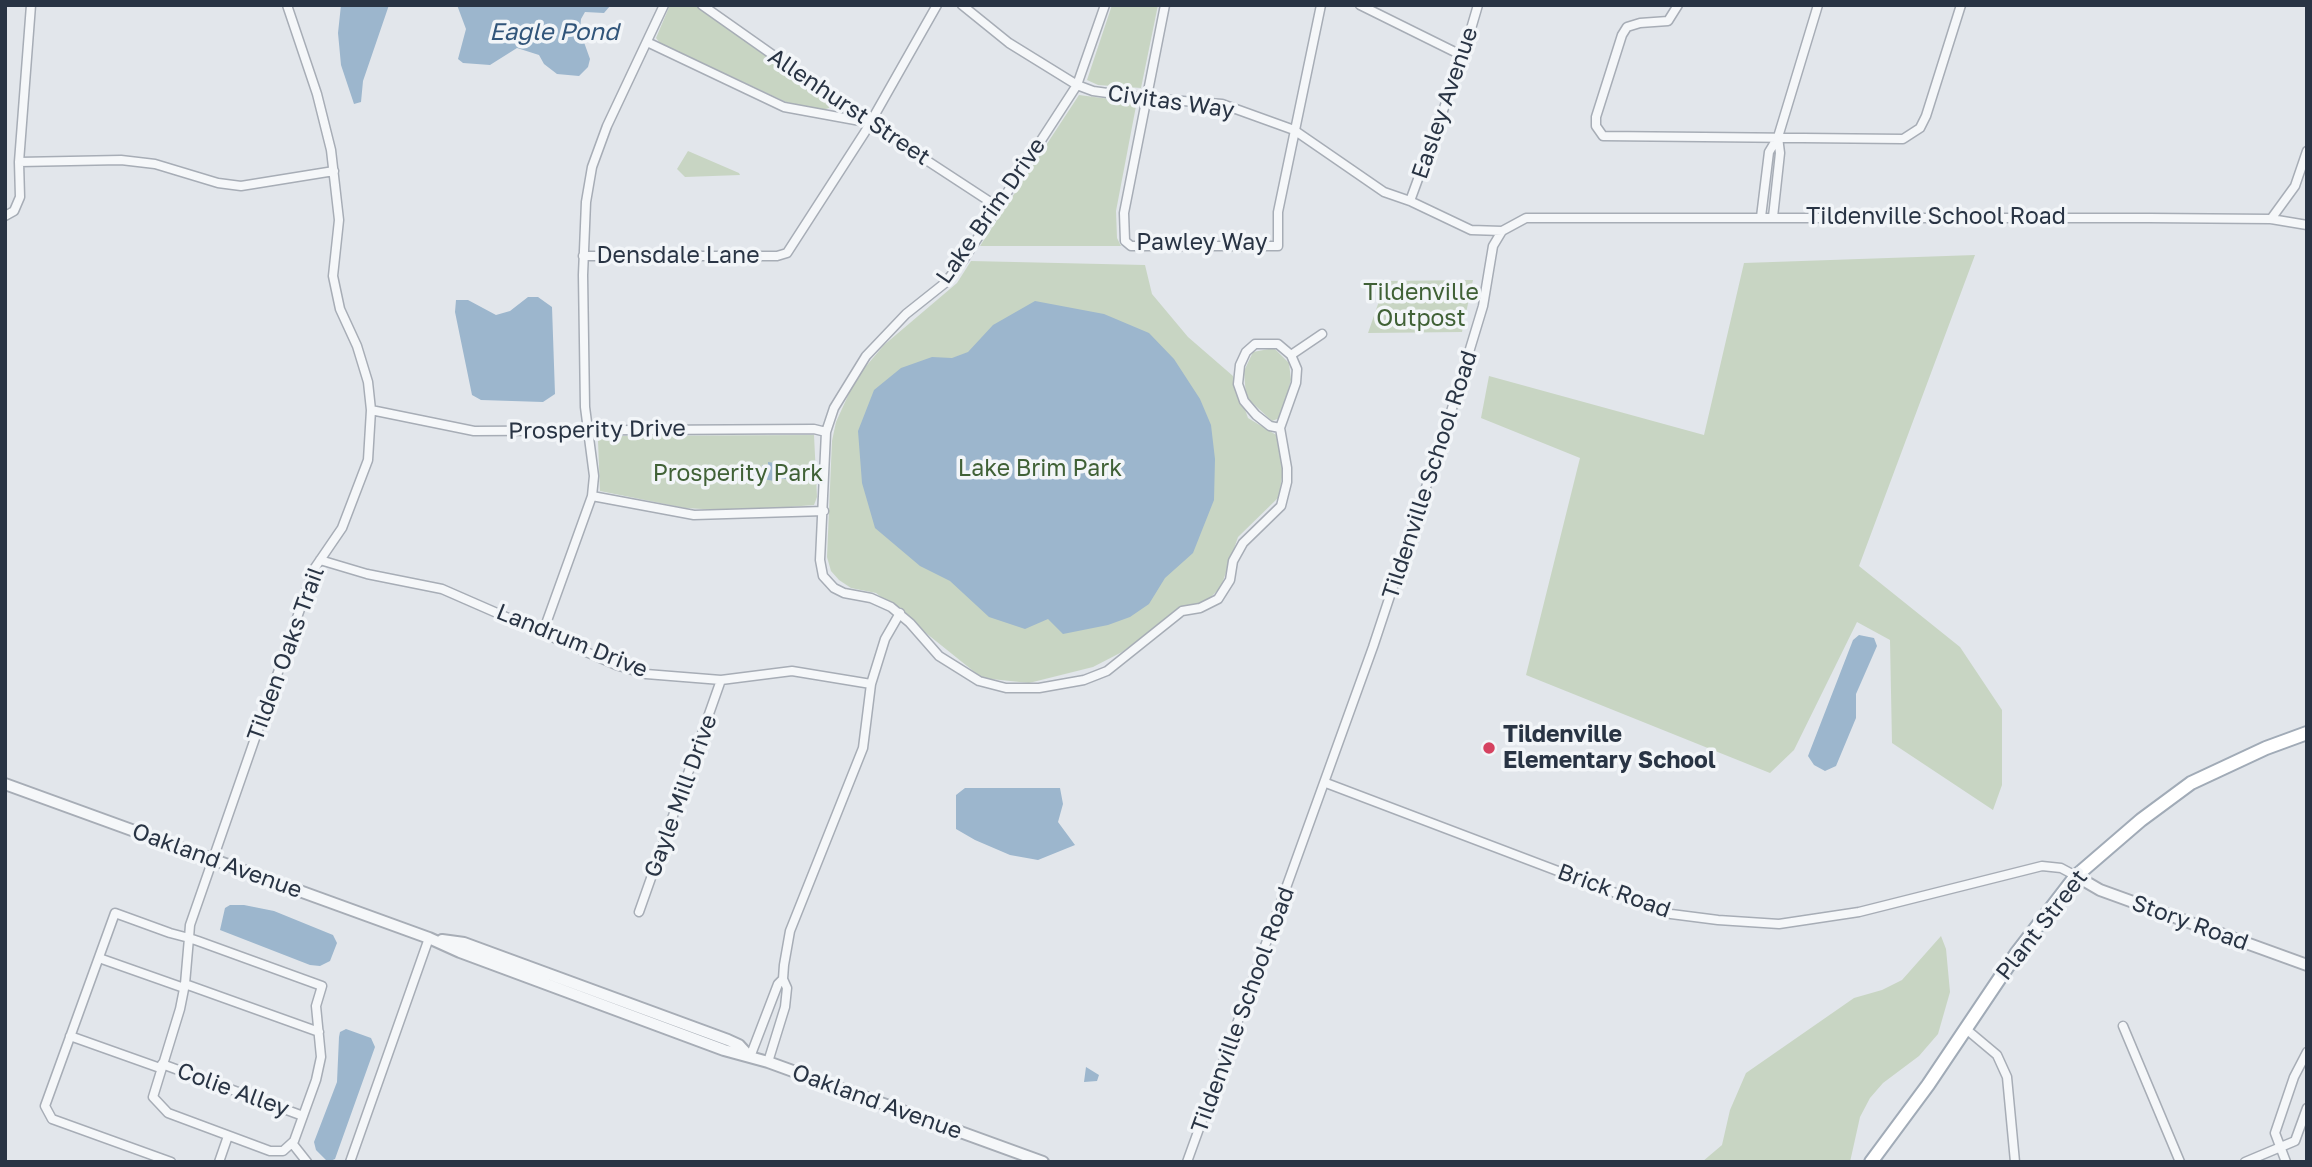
<!DOCTYPE html>
<html>
<head>
<meta charset="utf-8">
<style>
	body { margin:0 }
	#map { position:relative; width:2312px; height:1167px; overflow:hidden; background:#e2e6eb; font-family:"Golos Text",sans-serif }
	canvas { display:block }
	.frame { position:absolute; inset:0; border:7px solid #293444; pointer-events:none }
</style>
</head>
<body>
<div id="map">
<canvas width="2312" height="1167"></canvas>
<div class="frame"></div>
</div>
<script>
const g = document.querySelector('canvas').getContext('2d');
g.lineJoin = 'round';
function paint(path, color) { g.fillStyle = color; g.fill(path, 'evenodd'); }
const shape = rows => new Path2D(rows.map(r => 'M' + r).join(''));
function strokePath(path, color, width, dash) { g.strokeStyle = color; g.lineWidth = width; g.lineCap = dash ? 'butt' : 'round'; g.setLineDash(dash || []); g.stroke(path); }
function write(font, color, halo, rows, align = 'center') {
  g.font = font + ' "Golos Text",sans-serif'; g.lineWidth = 7; g.setLineDash([]); g.textBaseline = 'middle'; g.strokeStyle = halo; g.fillStyle = color; for (const [text, x, y, turn = 0] of rows) {
    g.save(); g.translate(x, y); g.rotate((+turn || 0) * Math.PI / 180); g.textAlign = isNaN(turn) ? turn : align; if (halo) g.strokeText(text, 0, 0); g.fillText(text, 0, 0); g.restore();
  }
}
const green = shape([
	[670,5,694,5,829,101,829,108,823,110,786,102,660,43,656,38],
	[1112,5,1158,5,1141,88,1098,85,1087,80],
	[1079,95,1133,102,1136,106,1116,211,1117,238,1121,246,980,246],
	[688,151,739,173,740,175,685,177,677,169],
	[1975,255,1859,566,1960,647,2002,710,2002,785,1993,810,1892,743,1890,640,1857,622,1794,750,1770,773,1526,675,1580,458,1481,418,1489,376,1704,435,1744,263],
	[971,261,1145,265,1152,294,1188,337,1233,376,1248,418,1278,436,1284,464,1279,497,1238,537,1221,587,1203,605,1180,609,1122,652,1093,667,1029,683,982,678,876,593,851,588,839,580,831,571,827,557,832,441,836,422,856,378,884,345,957,283],
	[1473,280,1462,332,1368,333,1386,281],
	[1274,348,1289,363,1291,380,1280,418,1272,421,1246,397,1244,371,1253,352],
	[814,435,817,497,814,505,738,511,685,508,600,491,598,441,603,436],
	[1941,936,1946,949,1950,992,1938,1034,1919,1056,1883,1083,1870,1098,1860,1117,1850,1162,1702,1162,1722,1145,1730,1110,1746,1073,1854,998,1882,990,1902,980]
]);
const water = shape([
	[341,5,389,5,363,81,361,102,354,104,341,65,338,33],
	[457,5,610,5,610,6,604,13,585,12,581,19,580,31,590,59,588,67,579,76,557,74,544,64,539,55,517,48,490,65,463,63,458,59,466,29],
	[528,297,538,297,552,307,555,394,543,402,481,400,472,395,455,312,456,300,468,300,496,315,510,311],
	[1035,301,1104,314,1149,333,1174,359,1200,399,1211,425,1215,459,1214,500,1193,553,1165,578,1149,604,1130,617,1108,625,1063,634,1048,619,1025,629,989,617,950,581,920,566,875,528,862,483,858,431,874,390,901,368,932,357,952,358,968,352,993,325],
	[768,462,788,465,788,479,781,479,781,482,762,479,762,465,768,465],
	[1859,635,1874,638,1877,646,1856,694,1856,718,1836,766,1825,771,1814,765,1808,756,1853,640],
	[965,788,1060,788,1063,804,1058,822,1075,845,1038,860,1010,855,975,840,956,829,956,795],
	[244,905,274,911,333,935,337,943,330,961,320,966,310,965,220,930,225,908,230,905],
	[346,1029,371,1038,375,1047,335,1159,328,1162,316,1150,314,1142,337,1082,339,1037,340,1032],
	[1086,1067,1099,1075,1097,1081,1084,1082]
]);
const minor = shape([
	[702,5,868,122,998,207],
	[962,5,1009,43,1077,85,1093,91,1144,98,1222,104,1294,130,1384,192,1410,201,1471,230,1502,231],
	[1105,5,1077,85,964,259,945,283,906,314,866,356,834,408,826,432,820,560,823,576,834,588,844,593,871,598,891,607,910,623,939,656,979,681,1006,688,1039,688,1084,680,1107,671,1182,611,1200,608,1218,599,1230,580,1233,561,1243,543,1281,506,1287,482,1287,468,1280,428,1296,383,1297,369,1291,355,1278,344,1255,344,1246,352,1240,365,1238,384,1244,401,1256,415,1270,426,1280,428],
	[1165,5,1124,213,1125,241,1131,246,1278,246,1278,212,1321,5],
	[1360,5,1463,56],
	[1678,5,1668,21,1640,23,1627,27,1622,35,1596,117,1596,126,1603,136,1903,139,1920,128,1926,116,1961,5],
	[647,42,784,107,866,122],
	[19,162,121,160,155,164,218,183,241,186,334,171],
	[1410,201,1463,56,1478,5],
	[5,216,14,211,20,197,19,162,31,5],
	[1761,217,1769,152,1778,137,1818,5],
	[1773,217,1780,153,1778,137],
	[2271,219,2295,186,2307,151],
	[583,256,777,256,787,253,865,132,937,5],
	[1291,355,1322,334],
	[371,410,474,431,814,429,826,432],
	[592,496,694,515,824,511],
	[320,560,367,574,442,589,616,665,646,674,721,680,792,671,871,684],
	[543,632,592,496,594,476,585,407,583,275,586,202,592,167,607,126,664,5],
	[1326,783,1671,914,1718,920,1779,924,1859,912,2042,866,2061,868,2076,876],
	[639,912,721,680],
	[99,958,184,988],
	[185,984,319,1032],
	[2123,1026,2180,1162],
	[1966,1029,1997,1055,2007,1077,2015,1162],
	[70,1036,160,1068],
	[750,1057,778,984,783,979],
	[768,1062,785,1007,787,988,783,979,784,965,790,931,863,748,871,684,885,639,900,613],
	[162,1064,303,1116],
	[292,1143,307,1162],
	[171,1162,52,1119,45,1106,115,913,170,933,189,938,198,941,322,986,316,1006,321,1057,316,1080,294,1141,283,1151,270,1151,168,1113,153,1097,180,1009,185,984,189,938,190,925,314,569,342,528,368,460,371,410,368,382,357,346,340,309,333,276,339,220,331,150,317,94,287,5],
	[219,1162,228,1136],
	[350,1162,429,938],
	[1187,1162,1373,647,1450,415,1483,306,1493,246,1502,231,1526,218,2149,218,2271,219,2307,225],
	[2245,1162,2295,1141,2307,1108],
	[2286,1162,2275,1133,2294,1077,2307,1052]
]);
const tertiary = shape([
	[5,784,429,938,460,952,724,1050,768,1062,1043,1162],
	[2076,876,2100,890,2307,965],
	[442,940,464,943,728,1040,739,1045,749,1056]
]);
const primary = shape([
	[1871,1162,1928,1085,2016,954,2076,876,2141,820,2191,783,2266,748,2307,733]
]);
const markers = [
	[1489,748,7,"#d54260"]
];
const streetNames = [
	["Civitas Way",1171,102,8],
	["Easley Avenue",1445,103,-71],
	["Allenhurst Street",849,107,34],
	["Lake Brim Drive",991,211,-55],
	["Tildenville School Road",1936,217],
	["Pawley Way",1202,243],
	["Densdale Lane",678,256],
	["Prosperity Drive",597,430,-1],
	["Tildenville School Road",1430,475,-72],
	["Landrum Drive",572,641,22],
	["Tilden Oaks Trail",286,654,-70],
	["Gayle Mill Drive",681,796,-70],
	["Oakland Avenue",217,861,20],
	["Brick Road",1614,891,20],
	["Story Road",2190,923,20],
	["Plant Street",2042,925,-52],
	["Tildenville School Road",1243,1010,-70],
	["Colie Alley",233,1090,20],
	["Oakland Avenue",877,1102,20]
];
const parkNames = [
	["Tildenville",1421,293],
	["Outpost",1421,319],
	["Lake Brim Park",1040,469],
	["Prosperity Park",738,474]
];
const poiNames = [
	["Tildenville",1503,735],
	["Elementary School",1503,761]
];
const waterNames = [
	["Eagle Pond",554,32]
];
paint(green, '#c8d5c3');
paint(water, '#9cb6cd');
strokePath(minor, '#a7adb6', 11);
strokePath(tertiary, '#a7adb6', 14);
strokePath(primary, '#a1abb7', 16);
strokePath(minor, '#f5f7f9', 8);
strokePath(tertiary, '#f5f7f9', 10);
strokePath(primary, '#fff', 12);
for (const [x, y, r, color] of markers) { const dot = new Path2D(); dot.arc(x, y, r, 0, 2 * Math.PI); g.fillStyle = color; g.fill(dot); strokePath(dot, '#f2f5f8', 2.5); }
write('23px', '#293444', '#f2f5f8', streetNames);
write('23px', '#406136', '#f2f5f8', parkNames);
write('bold 23px', '#293444', '#f2f5f8', poiNames, 'left');
write('italic 24px', '#31557a', '#f2f5f8', waterNames);
</script>
</body>
</html>
